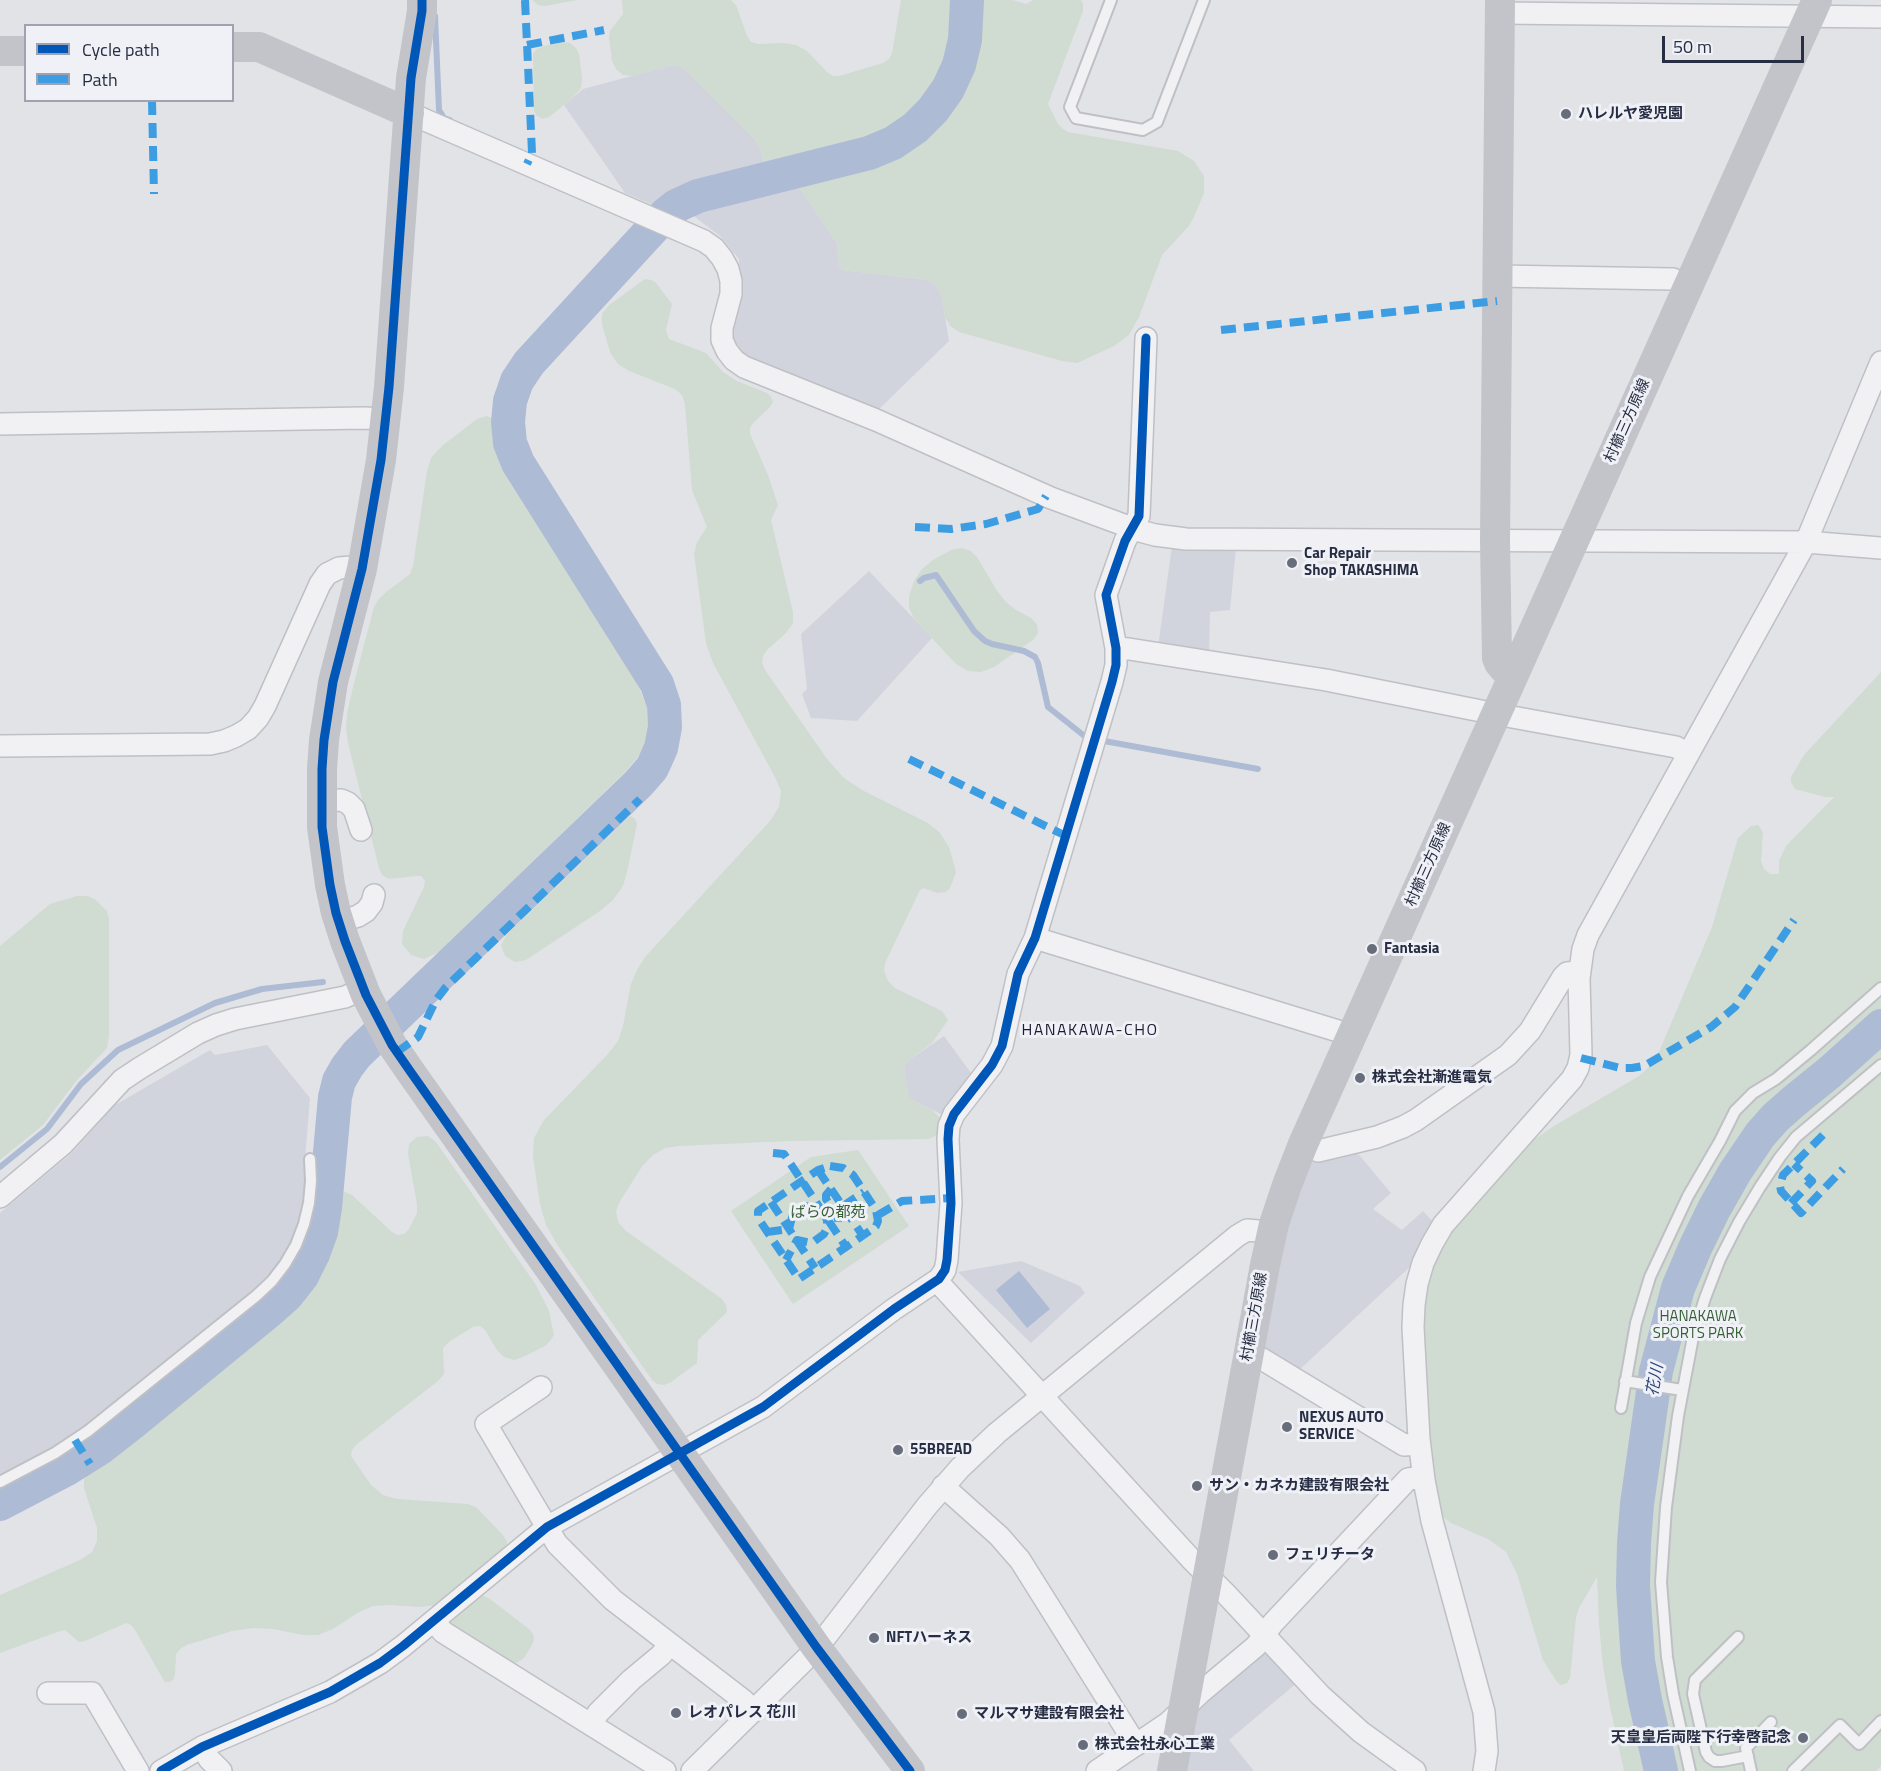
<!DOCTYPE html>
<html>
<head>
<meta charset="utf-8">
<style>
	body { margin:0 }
	#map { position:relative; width:1881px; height:1771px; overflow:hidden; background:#e2e3e7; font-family:"Titillium Web",sans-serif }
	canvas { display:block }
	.legend { position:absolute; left:24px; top:24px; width:210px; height:78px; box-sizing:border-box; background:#eff1f7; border:2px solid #9fa3af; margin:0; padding:8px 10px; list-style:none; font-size:18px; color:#272d42 }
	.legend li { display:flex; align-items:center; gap:12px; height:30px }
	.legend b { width:30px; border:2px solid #9fa3af }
	.scale { position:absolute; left:1662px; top:36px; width:142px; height:27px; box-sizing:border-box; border:3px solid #272d42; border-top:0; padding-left:8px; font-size:18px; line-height:21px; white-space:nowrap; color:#272d42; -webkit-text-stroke:4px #eff1f7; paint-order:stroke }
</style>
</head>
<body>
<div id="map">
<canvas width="1881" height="1771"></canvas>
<ul class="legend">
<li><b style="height:8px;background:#0057b8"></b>Cycle path</li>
<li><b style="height:8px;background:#3d9de3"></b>Path</li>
</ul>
<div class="scale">50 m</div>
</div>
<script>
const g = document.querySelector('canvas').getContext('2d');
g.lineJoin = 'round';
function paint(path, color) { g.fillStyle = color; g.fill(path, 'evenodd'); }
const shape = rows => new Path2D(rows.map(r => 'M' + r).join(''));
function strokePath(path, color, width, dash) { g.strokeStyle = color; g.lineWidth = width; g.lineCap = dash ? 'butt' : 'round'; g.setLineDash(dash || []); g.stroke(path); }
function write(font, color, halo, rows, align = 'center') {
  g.font = font + ' "Titillium Web","Noto Sans JP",sans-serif'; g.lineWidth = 6; g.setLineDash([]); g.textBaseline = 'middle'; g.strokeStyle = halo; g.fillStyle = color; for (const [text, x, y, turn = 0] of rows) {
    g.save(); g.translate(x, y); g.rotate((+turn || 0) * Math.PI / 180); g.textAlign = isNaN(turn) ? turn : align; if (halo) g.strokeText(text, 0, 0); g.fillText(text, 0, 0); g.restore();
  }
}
const built = shape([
	[673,65,679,66,685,69,755,139,761,151,765,166,694,184,677,190,660,208,625,193,564,105,583,89],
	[798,185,837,243,839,266,842,270,923,279,932,282,939,290,942,298,949,341,877,411,748,359,734,347,731,329,739,294,739,259,720,236,691,214],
	[1172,546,1236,548,1230,610,1210,612,1209,655,1158,647],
	[869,571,932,638,857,721,811,718,802,694,807,689,801,634],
	[944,1036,974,1077,945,1116,914,1101,908,1096,904,1070,905,1065,909,1060],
	[267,1045,310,1098,305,1160,307,1181,305,1202,300,1223,292,1243,282,1261,269,1278,253,1293,117,1404,53,1449,0,1477,0,1213,72,1153,115,1105,210,1050,215,1055],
	[1355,1150,1391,1193,1373,1209,1402,1230,1423,1211,1434,1223,1413,1264,1297,1372,1266,1353,1262,1344,1276,1267,1305,1168,1314,1160],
	[1021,1261,1080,1286,1085,1293,1031,1343,958,1272],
	[1262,1651,1270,1651,1298,1682,1229,1740,1254,1771,1184,1771,1196,1705]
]);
const green = shape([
	[532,0,577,0,545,6,538,5],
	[622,0,731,0,736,5,747,36,751,42,758,44,784,43,796,45,807,51,827,72,833,76,839,76,883,63,889,59,892,53,901,0,960,0,958,39,952,63,942,85,928,105,910,123,889,136,867,146,771,170,767,170,765,166,761,151,755,139,685,69,679,66,673,65,634,76,623,75,616,69,612,61,609,37,610,31,623,14],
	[974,0,1013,0,1026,4,1033,0,1081,0,1083,4,1083,11,1048,104,1058,124,1063,129,1068,132,1178,151,1194,161,1204,176,1204,193,1193,219,1188,227,1162,255,1139,317,1129,335,1114,346,1077,363,1062,361,959,332,950,326,945,317,942,298,938,290,932,282,923,279,842,270,839,266,837,243,798,185,797,182,801,177,871,160,896,149,919,134,939,114,954,92,966,67,973,41],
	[563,42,570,43,576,48,579,54,582,78,581,88,574,96,564,105,549,117,543,119,537,116,534,111,533,53,537,49,544,46],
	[645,279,651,280,656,283,672,304,666,330,669,339,706,353,723,372,737,381,767,393,771,397,773,402,769,408,753,423,750,428,750,434,768,475,778,505,771,520,793,612,793,623,786,633,767,650,763,656,762,662,765,670,827,759,844,778,864,791,928,823,940,833,949,847,956,872,950,888,946,892,937,893,924,888,920,890,885,963,884,971,888,981,895,988,942,1011,948,1020,932,1043,909,1060,905,1065,904,1070,909,1096,914,1101,932,1110,940,1118,942,1127,938,1135,928,1139,790,1141,679,1146,665,1148,653,1155,643,1165,620,1201,616,1211,618,1222,626,1231,722,1299,726,1305,727,1312,698,1340,697,1363,671,1382,664,1385,657,1384,652,1380,558,1246,546,1225,540,1204,533,1157,534,1138,544,1120,608,1054,618,1041,623,1026,631,984,637,970,645,957,770,821,779,807,781,791,775,777,713,663,706,643,694,554,697,542,707,527,692,490,685,404,682,395,675,389,629,371,618,364,610,352,602,324,602,314,609,305],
	[487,416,495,420,501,428,503,445,512,467,613,627,625,651,647,708,648,726,645,743,637,758,625,772,439,952,424,959,411,955,402,944,403,931,424,887,425,881,421,876,416,876,389,879,382,875,379,868,348,743,346,728,347,714,353,687,374,607,378,600,386,592,410,574,413,566,427,471,431,458,442,446,477,419],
	[962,548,971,551,977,557,997,591,1006,602,1016,610,1031,618,1037,624,1038,633,1033,640,994,667,981,672,968,671,956,664,915,620,909,608,909,596,914,581,922,569,933,560,951,550],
	[1881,672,1881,1766,1876,1771,1624,1771,1610,1707,1603,1666,1599,1624,1597,1577,1579,1608,1576,1617,1570,1678,1567,1683,1561,1685,1557,1682,1543,1660,1517,1574,1506,1552,1488,1539,1451,1523,1443,1517,1438,1509,1429,1459,1422,1306,1431,1267,1450,1230,1514,1158,1532,1141,1554,1126,1639,1076,1650,1066,1658,1054,1712,927,1738,838,1751,826,1758,825,1763,832,1761,861,1764,869,1770,874,1779,874,1779,861,1786,846,1834,797,1825,797,1795,789,1791,782,1791,777,1804,755],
	[631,816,635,819,637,824,627,872,623,886,613,900,600,911,526,960,515,962,505,956,501,945,507,934,627,819],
	[77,896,88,896,96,900,107,911,109,919,109,1036,107,1048,77,1080,43,1125,0,1160,0,946,50,904],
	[428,1136,436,1142,536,1285,549,1311,554,1335,550,1341,545,1346,523,1357,514,1360,504,1357,497,1350,485,1330,480,1326,473,1327,450,1341,443,1348,444,1374,438,1381,357,1444,352,1450,351,1456,371,1485,383,1495,397,1499,468,1504,476,1507,502,1534,507,1541,506,1549,437,1605,419,1607,391,1605,373,1606,357,1613,333,1629,318,1635,303,1635,273,1629,253,1628,232,1631,187,1645,180,1649,176,1654,175,1674,174,1679,170,1682,165,1682,163,1679,135,1630,131,1625,126,1623,85,1641,79,1642,65,1630,60,1631,0,1653,0,1595,80,1560,92,1552,97,1541,97,1528,84,1488,84,1478,89,1470,104,1454,274,1317,292,1299,308,1280,320,1257,328,1233,334,1201,338,1194,345,1192,352,1195,392,1232,397,1235,404,1234,409,1229,417,1213,417,1204,408,1154,409,1144,417,1137],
	[858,1150,909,1226,793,1304,731,1211,811,1157],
	[478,1596,484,1596,490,1599,529,1629,533,1634,534,1639,532,1645,524,1658,518,1662,512,1664,450,1625,449,1619]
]);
const water = shape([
	[1732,1169,1741,1175,1745,1183,1724,1201,1716,1197,1723,1172],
	[1019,1271,1050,1309,1027,1328,996,1290],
	[1628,1586,1640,1586,1645,1589,1637,1611,1631,1611,1623,1591]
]);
const stream = shape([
	[435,16,439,110,444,118,450,120],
	[920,581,924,578,936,575,974,631,985,641,992,644,1024,651,1035,657,1038,663,1048,707,1087,738],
	[1104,741,1258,769],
	[0,1167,47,1129,81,1084,118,1050,215,1003,262,989,323,982]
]);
const river = shape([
	[0,1504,65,1470,100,1448,132,1423,269,1311,287,1295,302,1276,313,1254,321,1232,325,1208,335,1097,339,1081,347,1067,357,1054,638,784,652,768,661,748,665,727,664,705,657,684,518,463,510,443,508,422,510,401,517,381,529,363,666,214,676,206,698,196,869,153,893,143,915,128,933,110,948,89,959,65,965,40,967,0],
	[1661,1771,1645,1700,1638,1661,1633,1586,1634,1543,1637,1504,1656,1371,1678,1288,1695,1248,1714,1209,1735,1172,1760,1135,1775,1118,1793,1102,1830,1072,1881,1026]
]);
const lane = shape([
	[1111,0,1070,107,1076,118,1143,130,1157,122,1204,0],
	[1625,1381,1682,1390],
	[1621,1408,1636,1323,1650,1277,1688,1196,1720,1141,1735,1111,1753,1093,1776,1079,1811,1050,1881,988],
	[0,1482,55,1453,88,1431,256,1296,272,1281,285,1264,296,1245,304,1224,309,1203,311,1181,310,1159],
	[1738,1637,1695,1680,1693,1694,1706,1752,1709,1757,1715,1761,1722,1761,1748,1756],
	[1690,1771,1673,1694,1667,1657,1661,1582,1666,1507,1678,1416,1693,1337,1705,1298,1720,1259,1739,1222,1760,1187,1780,1157,1796,1137,1881,1065],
	[1751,1771,1746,1748,1771,1722],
	[1793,1771,1840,1725,1859,1744,1881,1721]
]);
const street = shape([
	[1499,13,1881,17],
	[409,113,704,241,714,248,722,258,728,269,731,281,731,294,722,328,722,340,727,351,734,360,744,367,876,420,1051,498,1140,531,1155,535,1186,539,1806,542,1881,548],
	[1497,276,1673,279,1689,286],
	[0,424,364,418,386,419],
	[1116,648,1129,649,1326,680,1496,714,1676,747,1688,754],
	[0,746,210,744,224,741,236,736,248,729,258,718,265,706,320,584,327,574,339,568,352,567,362,569],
	[321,801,341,800,348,803,354,809,361,830],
	[339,922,358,916,366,911,372,903,374,895],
	[1035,938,1338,1031,1351,1036],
	[1303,1144,1318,1151,1377,1137,1403,1127,1416,1120,1508,1055,1530,1031,1563,977,1567,973,1579,972],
	[0,1197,63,1144,122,1080,140,1068,198,1033,216,1025,235,1019,345,997,363,989],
	[937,1281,1191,1559,1226,1594,1320,1695,1361,1732,1415,1771],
	[1248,1357,1262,1359,1404,1445,1419,1444],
	[541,1387,486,1424,557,1544,613,1600,743,1700,754,1711],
	[943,1486,999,1536,1020,1560,1136,1745],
	[434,1621,443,1632,665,1771],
	[48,1693,92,1693,138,1771],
	[591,1725,598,1713,631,1680,661,1655,670,1644],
	[202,1747,209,1759,221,1771],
	[161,1771,202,1747,330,1692,380,1663,403,1646,547,1527,763,1407,894,1309,939,1279,945,1270,947,1260,951,1203,948,1139,949,1126,954,1114,992,1065,1002,1046,1018,974,1035,938,1112,682,1116,665,1116,648,1106,595,1125,541,1139,516,1146,338],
	[692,1771,817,1648,927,1506,960,1468,997,1433,1237,1236,1247,1230,1258,1231,1272,1234],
	[1097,1771,1168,1723,1200,1693,1256,1646,1273,1623,1408,1479,1423,1477],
	[1484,1771,1487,1751,1484,1712,1432,1521,1424,1480,1419,1439,1413,1327,1414,1305,1417,1284,1423,1263,1432,1244,1443,1225,1572,1079,1578,1068,1581,1055,1579,978,1583,949,1588,935,1806,542,1881,362]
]);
const secondary = shape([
	[422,0,422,11,411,78,389,387,381,460,362,569,333,682,324,740,322,769,322,827,330,885,336,913,345,941,366,995,392,1045,410,1071,817,1648,910,1771],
	[1500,0,1495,540,1497,658,1499,663,1504,669,1514,673],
	[232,47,259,47,409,113],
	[0,51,26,51],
	[1172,1771,1265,1265,1274,1224,1287,1185,1303,1144,1817,0]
]);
const quiet = shape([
	[525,0,532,153,527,164],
	[527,45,604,30],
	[152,100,154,194],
	[1221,330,1497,301],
	[915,527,951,529,986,524,1038,509,1046,496],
	[909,759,1066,836],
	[397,1052,418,1037,436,1000,446,987,640,799],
	[1581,1058,1620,1068,1632,1068,1644,1066,1711,1027,1735,1007,1794,920],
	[1823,1135,1783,1175,1780,1186,1781,1191,1801,1213,1843,1169],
	[773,1153,784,1154,846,1247],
	[830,1166,843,1168,853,1175,876,1210,878,1221,876,1226,871,1230,799,1279,758,1218,758,1211,818,1170,830,1166],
	[818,1170,863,1236],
	[831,1189,826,1195,826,1199,838,1218,838,1222,833,1228],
	[771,1202,815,1268],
	[1791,1203,1812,1181,1794,1164],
	[843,1206,864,1192],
	[878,1215,902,1201,951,1198],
	[767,1232,789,1229,793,1214,798,1209,805,1206,819,1209,824,1214,827,1220,827,1228,824,1234,812,1243,797,1240,786,1260],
	[75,1440,90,1464]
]);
const cycleway = shape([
	[422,0,422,11,411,78,389,387,381,460,362,569,333,682,324,740,322,769,322,827,330,885,336,913,345,941,366,995,392,1045,410,1071,817,1648,910,1771],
	[161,1771,202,1747,330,1692,380,1663,403,1646,547,1527,763,1407,894,1309,939,1279,945,1270,947,1260,951,1203,948,1139,949,1126,954,1114,992,1065,1002,1046,1018,974,1035,938,1112,682,1116,665,1116,648,1106,595,1125,541,1139,516,1146,338]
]);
const markers = [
	[1566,114,6,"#686d7c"],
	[1292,563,6,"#686d7c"],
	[1372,949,6,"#686d7c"],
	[1360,1078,6,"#686d7c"],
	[1287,1427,6,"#686d7c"],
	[898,1450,6,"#686d7c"],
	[1197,1486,6,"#686d7c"],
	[1273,1555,6,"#686d7c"],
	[874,1638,6,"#686d7c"],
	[676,1713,6,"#686d7c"],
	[962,1714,6,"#686d7c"],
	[1803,1738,6,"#686d7c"],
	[1083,1745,6,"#686d7c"]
];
const poiNames = [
	["ハレルヤ愛児園",1578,114],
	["Car Repair",1304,554],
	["Shop TAKASHIMA",1304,571],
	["Fantasia",1384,949],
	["株式会社漸進電気",1372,1078],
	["NEXUS AUTO",1299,1418],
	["SERVICE",1299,1435],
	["55BREAD",910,1450],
	["サン・カネカ建設有限会社",1209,1486],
	["フェリチータ",1285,1555],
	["NFTハーネス",886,1638],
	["レオパレス 花川",688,1713],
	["マルマサ建設有限会社",974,1714],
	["天皇皇后両陛下行幸啓記念",1791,1738,"right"],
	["株式会社永心工業",1095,1745]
];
const streetNames = [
	["村櫛三方原線",1628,421,-66],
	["村櫛三方原線",1429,865,-66],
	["村櫛三方原線",1255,1317,-80]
];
const parkNames = [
	["ばらの都苑",828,1213],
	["HANAKAWA",1698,1317],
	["SPORTS PARK",1698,1334]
];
const neighbourhoodNames = [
	["HANAKAWA-CHO",1090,1031]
];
const waterNames = [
	["花川",1656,1380,-80]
];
paint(built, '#d2d4dd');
paint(green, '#d0dbd2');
paint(water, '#aebbd5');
strokePath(stream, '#aebbd5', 6);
strokePath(river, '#aebbd5', 34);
strokePath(lane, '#bfc0c5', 14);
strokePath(street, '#bfc0c5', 24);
strokePath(lane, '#f1f1f4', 10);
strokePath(street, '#f1f1f4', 21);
strokePath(secondary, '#c2c4ca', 30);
strokePath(quiet, '#3d9de3', 8, [15, 8]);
strokePath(cycleway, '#0057b8', 9);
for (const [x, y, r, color] of markers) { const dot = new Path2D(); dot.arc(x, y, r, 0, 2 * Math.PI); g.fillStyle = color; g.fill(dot); strokePath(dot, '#eff1f7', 2); }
write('bold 15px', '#272d42', '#eff1f7', poiNames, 'left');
write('15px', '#272d42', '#eff1f7', streetNames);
write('15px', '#365f33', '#eff1f7', parkNames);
g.letterSpacing = '1.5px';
write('16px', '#191e33', '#eff1f7', neighbourhoodNames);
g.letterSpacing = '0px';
write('italic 16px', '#2d4679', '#eff1f7', waterNames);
</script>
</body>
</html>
